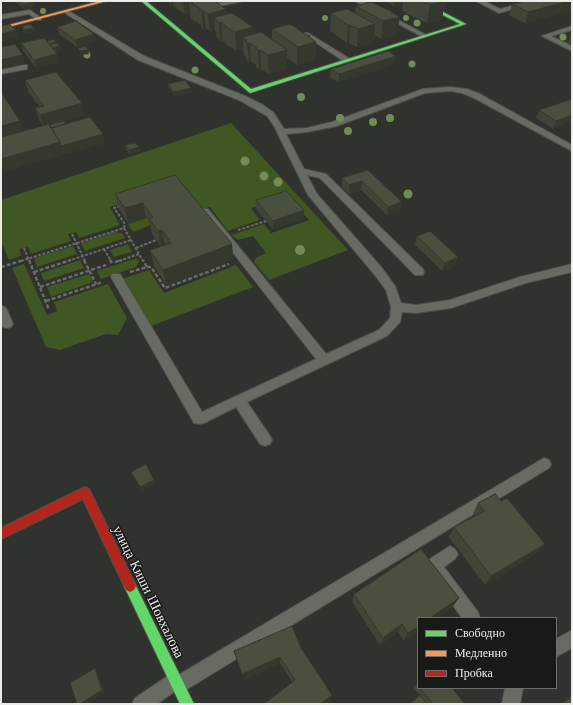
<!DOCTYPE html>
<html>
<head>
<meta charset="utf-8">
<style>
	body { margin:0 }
	#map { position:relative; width:573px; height:705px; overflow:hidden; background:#30322d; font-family:"Libre Baskerville",serif }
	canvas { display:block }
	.frame { position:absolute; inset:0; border:2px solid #ebede9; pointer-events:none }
	.legend { position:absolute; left:417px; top:617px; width:140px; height:72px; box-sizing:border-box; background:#191a17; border:1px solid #6d6e6b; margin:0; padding:5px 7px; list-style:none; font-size:12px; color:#ebede9 }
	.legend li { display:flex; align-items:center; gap:8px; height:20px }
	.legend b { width:20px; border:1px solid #6d6e6b }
</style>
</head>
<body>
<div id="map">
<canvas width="573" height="705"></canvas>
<div class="frame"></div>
<ul class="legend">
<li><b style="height:5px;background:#63d668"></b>Свободно</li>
<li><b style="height:5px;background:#ff974d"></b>Медленно</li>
<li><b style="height:5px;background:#b3261e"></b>Пробка</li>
</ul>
</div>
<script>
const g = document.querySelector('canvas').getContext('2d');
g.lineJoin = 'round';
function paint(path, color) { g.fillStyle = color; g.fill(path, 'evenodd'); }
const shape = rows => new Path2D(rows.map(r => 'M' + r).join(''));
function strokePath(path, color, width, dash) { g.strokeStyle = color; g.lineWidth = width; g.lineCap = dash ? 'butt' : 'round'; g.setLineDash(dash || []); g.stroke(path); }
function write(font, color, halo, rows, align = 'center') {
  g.font = font + ' "Libre Baskerville",serif'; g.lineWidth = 3; g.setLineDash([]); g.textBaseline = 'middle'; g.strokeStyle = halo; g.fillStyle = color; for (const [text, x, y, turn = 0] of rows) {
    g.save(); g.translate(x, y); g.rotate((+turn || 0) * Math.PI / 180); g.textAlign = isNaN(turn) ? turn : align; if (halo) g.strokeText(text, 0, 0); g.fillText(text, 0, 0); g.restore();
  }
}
const green = shape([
	[231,123,348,250,269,280,254,262,256,258,266,253,253,236,238,240,231,235,264,224,271,233,309,220,288,197,251,208,260,220,228,231,210,207,198,210,180,186,110,207,120,225,79,238,76,232,68,234,71,241,31,254,28,247,19,249,21,256,9,260,1,241,1,200],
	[146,218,151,225,133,232,128,224],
	[115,232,122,233,125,238,85,251,81,243],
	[128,244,132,252,114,257,110,250],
	[73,246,77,254,37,267,34,258],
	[137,258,139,262,136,267,101,279,97,271],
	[80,260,84,268,44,281,41,273],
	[24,264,47,315,57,311,54,302,108,284,127,318,118,335,106,334,60,350,46,347,12,268],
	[236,265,253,287,151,326,122,279,149,270,164,293],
	[89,274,93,282,51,297,47,287]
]);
const pathFar1 = shape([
	[120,206,114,208,125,224,124,228],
	[238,230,266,221],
	[72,234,85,261],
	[24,248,29,261],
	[136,248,156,240],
	[104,249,111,261],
	[21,261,124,228,143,261],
	[68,261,131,240],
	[119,261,139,254]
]);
const path = shape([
	[29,260,49,310],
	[84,260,96,284],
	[110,260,112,263],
	[115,262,122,260],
	[1,267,24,260],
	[147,267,151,267,165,288,229,264],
	[34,272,71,260],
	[130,272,147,267,143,260],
	[40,287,106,265],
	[46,301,103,282]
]);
const lane = shape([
	[202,1,210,1,216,3,243,1,215,7,202,1],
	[355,1,363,1,428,36,423,37,355,1],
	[476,1,484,1,500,9,531,1,541,1,499,13,476,1],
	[30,10,41,18,41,20,37,20,29,14,1,19,1,15,30,10],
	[67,10,144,56,245,96,263,105,273,112,284,129,307,128,332,122,423,89,450,87,467,89,480,94,572,145,572,151,474,98,462,93,450,91,425,93,337,126,307,132,286,134,304,169,326,174,423,269,424,272,423,275,415,275,320,178,307,175,317,194,382,268,395,286,401,303,416,305,450,300,520,277,572,264,572,272,526,283,451,308,416,313,402,312,400,322,387,336,247,402,270,436,272,440,270,444,265,446,260,444,236,407,204,423,199,424,194,423,111,277,112,274,120,274,202,412,316,359,202,213,200,211,202,209,208,209,326,354,379,330,390,318,391,307,386,290,374,274,308,195,274,126,267,116,239,100,138,60,65,13,64,12,67,10],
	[572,26,572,30,551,36,572,46,572,51,542,36,572,26],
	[304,33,308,33,352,60,348,62,345,62,304,35,304,33],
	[24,65,27,65,27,69,1,74,1,70,24,65],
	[1,306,5,307,7,310,13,324,11,327,7,328,3,327,1,324,1,306],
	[544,458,549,460,551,464,549,468,184,691,178,694,174,692,157,704,132,704,135,698,169,675,175,672,180,674,544,458],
	[450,546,455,549,458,554,455,559,444,567,478,612,480,618,462,618,428,570,425,565,428,560,450,546],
	[572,630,572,648,556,657,556,639,572,630],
	[505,688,523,688,520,704,502,704,505,688]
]);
const fast = shape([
	[141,1,146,1,251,89,460,24,416,1,422,1,466,24,250,93,141,1],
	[130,580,134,582,194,704,180,704,124,586,126,582,130,580]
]);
const slow = shape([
	[100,1,107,1,1,29,1,27,100,1]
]);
const jam = shape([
	[85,487,89,489,134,582,136,586,134,590,130,592,126,590,83,499,1,539,1,528,85,487]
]);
const trees = [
	[43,11,3],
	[325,18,3],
	[406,18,3],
	[417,23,3.5],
	[563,37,3.5],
	[87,55,3.5],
	[412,64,3.5],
	[195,70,3.5],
	[301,97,4],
	[340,118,4],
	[390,118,4],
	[373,122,4],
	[348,131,4],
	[245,161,4.5],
	[264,176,4.5],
	[278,182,4.5],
	[408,194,4.5],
	[300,250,5]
];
const wall = shape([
	[14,1,32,1,36,6,24,9],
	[168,1,214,1,226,9,226,14,253,27,254,34,272,40,272,29,299,31,305,34,310,36,310,38,316,42,315,60,297,65,287,58,287,69,269,74,261,69,259,69,256,67,256,65,251,61,249,62,246,59,246,57,244,56,243,49,236,51,231,47,227,45,226,43,222,40,220,41,216,35,215,30,210,32,206,28,203,29,201,27,201,25,197,22,193,21,192,19,191,18,190,12,185,14,177,9,176,7,173,5,171,5],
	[384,1,445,1,442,19,427,23,405,13,405,12,402,10,403,3,394,6],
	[572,1,572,10,525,23,509,15,512,4],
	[356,6,393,13,397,35,381,39,374,35,373,43,357,47,349,43,347,43,330,31,331,13,355,13],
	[22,26,34,28,35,31,26,34,23,30],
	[57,27,96,41,77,47,60,35],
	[571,33,572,33,572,46,568,44],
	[47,41,56,42,60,46,61,50,56,52,57,54,60,62,36,68,23,51,21,43],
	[396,56,395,64,339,82,330,77,331,69],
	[25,80,85,115,64,121,66,124,105,143,1,172,20,121,24,131,43,126,39,120,35,108,40,107,28,92],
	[168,84,191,88,192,92,175,96,169,88],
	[572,99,553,129,536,118,539,110],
	[125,145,140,151,130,154,126,150],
	[368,170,402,202,401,211,387,215,361,190,349,194,342,187,342,178],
	[175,175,232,244,233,260,166,285,154,266,150,250,161,247,152,234,150,224,146,218,128,224,119,209,115,194],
	[256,200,304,219,273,229,256,209],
	[417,236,455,266,442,271,415,245],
	[501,501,545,544,537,553,485,585,449,537,454,527,475,516,473,514,478,503],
	[354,594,459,598,453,606,404,641,398,632,380,645,352,602],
	[301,648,332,695,330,701,326,704,264,704,292,682,280,663,244,680,234,651],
	[418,683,418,688,452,688,465,704,410,704,419,695,414,688],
	[572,695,572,704,560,704]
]);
const shadedWall = shape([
	[19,1,29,1,35,2,36,6,24,9,23,5,19,2],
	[171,1,173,1,173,5,171,5],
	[183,1,189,1,190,12,185,14],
	[394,1,403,1,403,3,394,6],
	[445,1,442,19,427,23,430,5],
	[569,1,572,1,572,10,525,23,528,12],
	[226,9,227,27,221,22,222,40,220,41,219,23,214,17,215,30,210,32,208,14],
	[202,11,204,11,206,28,203,29],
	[391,12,393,12,392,19,400,17,397,35,381,39,383,21],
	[375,24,373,43,357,47,358,29],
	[348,25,350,25,349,43,347,43],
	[253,27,254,45,250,43,251,61,249,62,247,40,243,37,243,49,236,51,235,32],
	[34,28,35,31,26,34,25,30],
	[297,29,299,29,299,46,308,36,310,36,310,43,316,42,315,60,297,65],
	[16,30,18,38,1,42,1,34],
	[94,34,96,41,77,47,75,40],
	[60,46,61,50,53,52,51,48],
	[88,50,89,54,81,55,80,51],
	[260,50,261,69,259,69,258,51],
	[287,50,287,69,269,74,268,55],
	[57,54,60,62,36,68,34,60],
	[23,55,25,63,1,69,1,60],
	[396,56,395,64,339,82,339,74],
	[191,88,192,92,175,96,174,92],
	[82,103,85,115,44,127,40,115],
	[572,115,572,122,553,129,556,121],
	[20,121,25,133,1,140,1,126],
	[103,134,105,143,1,172,1,159,60,142],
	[139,147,140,151,130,154,129,150],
	[362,181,361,190,349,194,349,185],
	[402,202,401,211,387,215,388,207],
	[143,203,146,218,128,224,125,208],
	[304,210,304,219,273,229,273,221],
	[162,230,165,245,161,247,158,231],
	[232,244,233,260,166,285,163,270],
	[458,257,455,266,442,271,445,263],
	[154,480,156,484,141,491,140,487],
	[545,544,537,553,485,585,491,576],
	[459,598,453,606,437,618,430,618],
	[402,624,398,632,380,645,383,638],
	[418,627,418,631,404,641,408,633],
	[280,657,280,663,244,680,242,674],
	[95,668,97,671,105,692,85,704,80,704],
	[332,695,330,701,326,704,320,704]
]);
const building = shape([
	[25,1,32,1,35,2,23,5,19,2,25,1],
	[190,1,214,1,226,9,208,14,204,11,202,11,199,9,201,9,195,5,191,3,193,3,190,1],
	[420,1,445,1,430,5,420,1],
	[525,1,569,1,528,12,512,4,525,1],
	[371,2,393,12,391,12,400,17,383,21,356,6,371,2],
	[347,9,375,24,358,29,350,25,348,25,331,13,347,9],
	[232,13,253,27,235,32,230,29,225,27,227,27,221,22,219,23,214,17,232,13],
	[76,21,94,34,75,40,57,27,76,21],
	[9,24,16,30,1,34,1,26,9,24],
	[30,24,34,28,25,30,22,26,30,24],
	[290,24,299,29,297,29,305,34,310,36,308,36,316,42,298,47,272,29,290,24],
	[261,32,287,50,268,55,260,50,258,51,255,48,257,48,250,43,248,43,245,41,247,40,243,37,261,32],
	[44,38,57,54,34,60,21,43,44,38],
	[54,39,56,42,49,44,47,41,54,39],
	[57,43,60,46,53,48,50,44,57,43],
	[15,44,23,55,1,60,1,47,15,44],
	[86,46,88,50,80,51,78,48,86,46],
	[388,51,396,56,339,74,331,69,388,51],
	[56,72,82,103,40,115,35,108,44,106,25,80,56,72],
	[185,80,191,88,174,92,168,84,185,80],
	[1,92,20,121,1,126,1,92],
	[572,99,572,115,556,121,539,110,572,99],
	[90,117,103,134,61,146,60,142,51,128,90,117],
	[64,121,66,124,51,128,49,125,64,121],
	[49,124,60,142,1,159,1,137,49,124],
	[135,143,139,147,129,150,125,145,135,143],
	[368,170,402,202,388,207,362,181,349,185,342,178,368,170],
	[175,175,232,244,163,270,150,250,171,243,162,230,158,231,153,224,149,219,153,217,143,203,125,208,115,194,175,175],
	[286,191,304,210,273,221,256,200,286,191],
	[430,231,458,257,445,263,417,236,430,231],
	[146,464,154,480,140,487,131,472,146,464],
	[495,494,501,501,507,498,545,544,491,576,454,527,485,511,478,503,495,494],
	[421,549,459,598,430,618,418,618,418,627,408,633,402,624,383,638,354,594,421,549],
	[292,626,301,648,332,695,320,704,264,704,295,680,280,657,242,674,234,651,292,626],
	[95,668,102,690,80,704,77,704,70,683,95,668],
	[420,688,452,688,465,704,433,704,420,688],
	[420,695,427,704,410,704,420,695],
	[572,697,572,704,562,704,572,697]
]);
const nearStreetnames = [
	["улица Киши Шовхалова",148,592,64]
];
paint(green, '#405623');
strokePath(lane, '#4e4f4c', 2);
strokePath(fast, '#4e4f4c', 2);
strokePath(slow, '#4e4f4c', 2);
strokePath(jam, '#4e4f4c', 2);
strokePath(pathFar1, '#686c65', 2, [3, 1.5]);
strokePath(path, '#686c65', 2.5, [4, 2]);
paint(lane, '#676c62');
paint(fast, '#63d668');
paint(slow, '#ff974d');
paint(jam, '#b3261e');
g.fillStyle = '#738c55';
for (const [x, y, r] of trees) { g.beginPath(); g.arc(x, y, r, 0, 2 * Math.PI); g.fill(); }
paint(wall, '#404537');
paint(shadedWall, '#34382d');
paint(building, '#4a5040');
strokePath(building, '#34382d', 1);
write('14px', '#ebede9', '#191a17', nearStreetnames);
</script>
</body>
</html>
